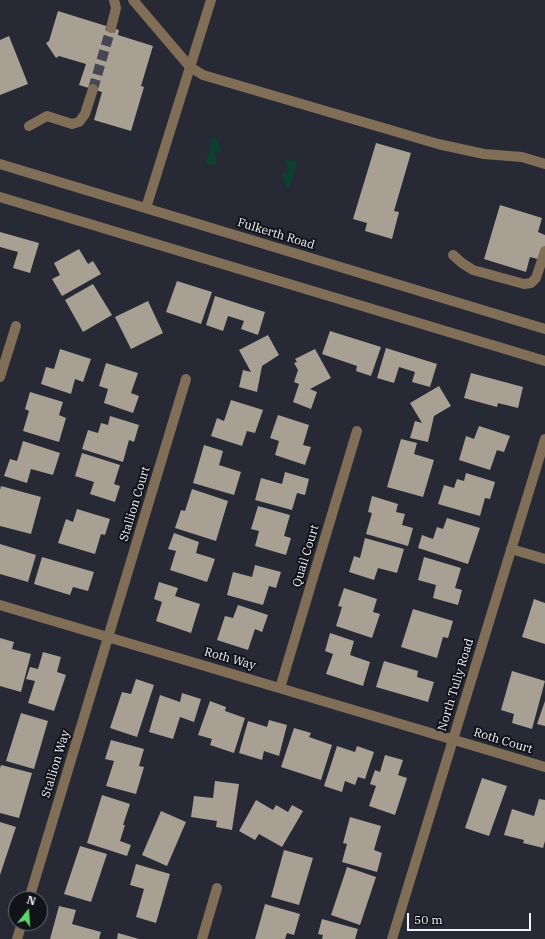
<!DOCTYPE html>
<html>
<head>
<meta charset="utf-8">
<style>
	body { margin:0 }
	#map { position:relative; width:545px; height:939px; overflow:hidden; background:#272a35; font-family:"IBM Plex Serif",serif }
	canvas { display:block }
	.north { position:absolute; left:8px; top:891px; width:40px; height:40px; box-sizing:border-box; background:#111318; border:1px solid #6b6d73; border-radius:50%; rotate:17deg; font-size:11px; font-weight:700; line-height:16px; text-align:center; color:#f2f5fc }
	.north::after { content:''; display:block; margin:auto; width:14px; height:18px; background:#5ad56e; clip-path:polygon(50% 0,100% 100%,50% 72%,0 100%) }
	.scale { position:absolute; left:407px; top:913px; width:124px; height:18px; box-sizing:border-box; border:2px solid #f2f5fc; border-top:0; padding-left:5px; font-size:12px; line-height:14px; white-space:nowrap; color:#f2f5fc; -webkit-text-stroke:3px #111318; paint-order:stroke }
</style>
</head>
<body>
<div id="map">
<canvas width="545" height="939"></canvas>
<div class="north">N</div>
<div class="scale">50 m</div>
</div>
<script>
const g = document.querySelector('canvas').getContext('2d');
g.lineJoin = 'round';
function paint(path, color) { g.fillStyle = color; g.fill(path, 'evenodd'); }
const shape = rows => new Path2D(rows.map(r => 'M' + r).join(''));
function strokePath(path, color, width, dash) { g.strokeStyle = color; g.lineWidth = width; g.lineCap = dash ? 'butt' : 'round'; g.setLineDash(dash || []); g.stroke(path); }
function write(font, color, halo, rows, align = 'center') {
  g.font = font + ' "IBM Plex Serif",serif'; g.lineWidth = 4; g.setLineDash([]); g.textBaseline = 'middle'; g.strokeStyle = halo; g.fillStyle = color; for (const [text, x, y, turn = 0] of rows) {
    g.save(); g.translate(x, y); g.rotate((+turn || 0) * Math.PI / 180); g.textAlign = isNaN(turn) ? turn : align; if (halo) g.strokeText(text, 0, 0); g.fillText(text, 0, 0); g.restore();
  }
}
const green = shape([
	[213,137,217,139,221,153,214,151,217,166,206,163],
	[286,159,297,162,289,188,286,187,282,172,289,174]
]);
const building = shape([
	[58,11,119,30,118,35,153,46,141,86,144,87,131,131,94,120,102,92,79,85,86,64,59,56,56,58,46,43,49,41],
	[9,36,28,84,0,95,0,40],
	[376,143,411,153,394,211,399,212,392,239,365,231,367,223,353,219],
	[500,205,542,218,538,232,545,235,545,261,530,257,526,272,484,259],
	[0,232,39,243,30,273,13,268,18,252,0,247],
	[79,249,88,264,93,261,101,274,62,296,52,279,60,275,54,263],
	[177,281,212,292,201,324,166,312],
	[93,284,112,315,83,332,65,300],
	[215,296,265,312,258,335,241,329,244,321,228,316,223,331,206,325],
	[148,301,163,333,131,349,115,317],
	[330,331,381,347,371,376,356,371,357,366,322,354],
	[268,335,279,355,262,366,257,392,239,387,243,370,251,372,239,350],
	[386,348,437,364,430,387,412,382,415,372,399,367,394,383,377,378],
	[60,349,91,359,83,382,75,379,71,394,41,384,46,367,54,369],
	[315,349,331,378,310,389,317,392,311,409,293,402,299,384,294,382,298,370,294,363,297,362,295,359],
	[106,363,138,373,131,393,139,396,133,413,104,403,108,389,99,386],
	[471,373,523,387,518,408,498,403,497,407,464,398],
	[439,386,451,406,434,416,428,442,410,438,415,421,422,423,410,403],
	[30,392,63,402,59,415,66,418,59,442,23,431,29,411,25,409],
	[231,400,263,410,255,433,247,431,242,446,211,436,217,418,224,421],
	[278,415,309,425,303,445,311,447,305,465,275,455,279,441,270,438],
	[110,416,139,425,134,442,129,440,123,462,82,449,88,430,98,433,101,423,108,425],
	[479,426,510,436,504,452,497,450,490,470,459,460,466,436,474,439],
	[401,439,417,443,414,454,434,460,423,497,387,487],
	[23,441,60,453,53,475,31,469,27,483,4,476,10,459,17,461],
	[204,445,223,451,219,465,241,472,234,495,193,483],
	[82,453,120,465,114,484,120,486,115,502,90,494,94,482,75,476],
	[285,472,309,479,305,495,297,493,292,510,255,500,261,478,282,484],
	[466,473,495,482,490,499,485,498,480,516,438,504,444,485,454,488,457,479,464,481],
	[1,486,41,497,31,534,0,526,0,490],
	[192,489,228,501,216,541,175,528,181,510,185,511],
	[372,496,398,504,396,512,405,514,402,525,413,528,408,546,366,534,372,513,368,512],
	[258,506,290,515,284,536,291,538,286,555,255,546,259,531,251,529],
	[77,509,110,519,105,535,101,534,95,554,58,543,66,519,73,522],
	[447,518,480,528,468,564,418,548,422,535,433,539,437,527,443,529],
	[174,533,199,542,196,553,215,559,207,582,170,570,176,551,168,549],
	[365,538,404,549,397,573,378,568,374,580,349,572,354,556,360,558],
	[0,544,36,555,28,582,0,574],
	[42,557,94,572,88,591,73,587,70,595,34,584],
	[424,557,461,568,455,588,462,590,458,605,433,598,436,585,418,580],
	[255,565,281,572,276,588,269,586,263,605,227,595,233,572,252,577],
	[159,582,178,588,175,596,200,604,191,633,156,621,162,602,154,599],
	[344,588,377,599,373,612,380,614,372,638,336,626,342,607,338,606],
	[534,599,545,603,545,644,522,637],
	[238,605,268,615,262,632,255,629,248,650,217,640,225,616,233,618],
	[413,609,453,621,448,638,443,637,437,658,401,647],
	[330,633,354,641,350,655,370,662,363,686,326,674,333,654,325,651],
	[0,638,14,642,12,649,31,654,21,692,0,686],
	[43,652,61,657,57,672,66,675,54,711,28,703,35,681,26,679,30,667,38,669],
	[384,661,418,671,417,677,434,682,428,702,376,687],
	[512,671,545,681,532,729,512,723,514,714,501,710],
	[136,679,154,685,137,737,110,728,122,692,131,694],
	[182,693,201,699,194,722,180,717,173,739,149,732,160,695,180,702],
	[210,701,226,707,225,711,245,718,234,753,210,745,212,739,198,735],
	[545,701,545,726,537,724],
	[21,713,48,721,34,769,6,761],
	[269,720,287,725,279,756,264,751,262,760,239,753,248,721,267,727],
	[294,728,311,733,309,737,332,745,321,780,281,767],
	[111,740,144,749,139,766,144,767,136,794,106,786,114,761,105,759],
	[337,746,355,752,357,746,374,752,365,779,358,777,355,785,345,781,342,792,324,786],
	[385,755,403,760,398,775,407,778,395,815,369,806,376,786,370,784,375,770,380,772],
	[1,765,32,773,19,818,0,813,0,768],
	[482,778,507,786,489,836,465,828],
	[215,781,239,784,232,830,216,827,217,821,191,817,194,796,213,798],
	[102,795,130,804,123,825,125,825,120,841,131,845,127,856,87,843],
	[539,799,545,800,545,841,543,848,523,843,524,840,504,835,512,809,534,816],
	[256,800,273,810,276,805,288,812,292,805,303,811,282,847,259,834,255,840,239,831],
	[161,811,186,822,167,866,142,855],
	[350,817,381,826,374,850,382,853,377,872,342,862,347,844,343,843],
	[0,822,16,827,0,875],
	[80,846,107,854,91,902,64,894],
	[284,850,313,858,299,905,271,897],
	[136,864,170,874,156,923,136,917,144,889,130,885],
	[347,867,376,877,360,925,331,915],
	[265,904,300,914,294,935,287,933,285,939,255,939],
	[59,906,76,910,72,924,101,932,99,939,50,939],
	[322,919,358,929,355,939,322,939,323,935,318,934],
	[118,933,139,939,117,939]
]);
const minorTunnel = shape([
	[93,89,111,28]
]);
const minor = shape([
	[133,0,190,67,203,75,438,144,484,154,522,157,545,164],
	[111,28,116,8,114,0],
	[29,126,47,116,72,124,79,122,85,114,93,89],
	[0,164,545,329],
	[0,197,545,361],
	[146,208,211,0],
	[453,255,462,263,473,270,524,284,531,283,536,278,545,251],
	[0,377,16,326],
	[511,549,545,559],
	[0,605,545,767],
	[280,688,357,431],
	[29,899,186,379],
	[17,939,22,923],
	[202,939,217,888],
	[392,939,545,439]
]);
const streetNames = [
	["Fulkerth Road",276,234,17],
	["Stallion Court",135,504,-73],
	["Quail Court",306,556,-73],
	["Roth Way",230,659,16],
	["North Tully Road",456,685,-73],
	["Roth Court",503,741,17],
	["Stallion Way",56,764,-73]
];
paint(green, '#0b422e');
paint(building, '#a8a093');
strokePath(minorTunnel, '#454853', 10, [10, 5]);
strokePath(minor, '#806e57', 10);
write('12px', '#f2f5fc', '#111318', streetNames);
</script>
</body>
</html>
